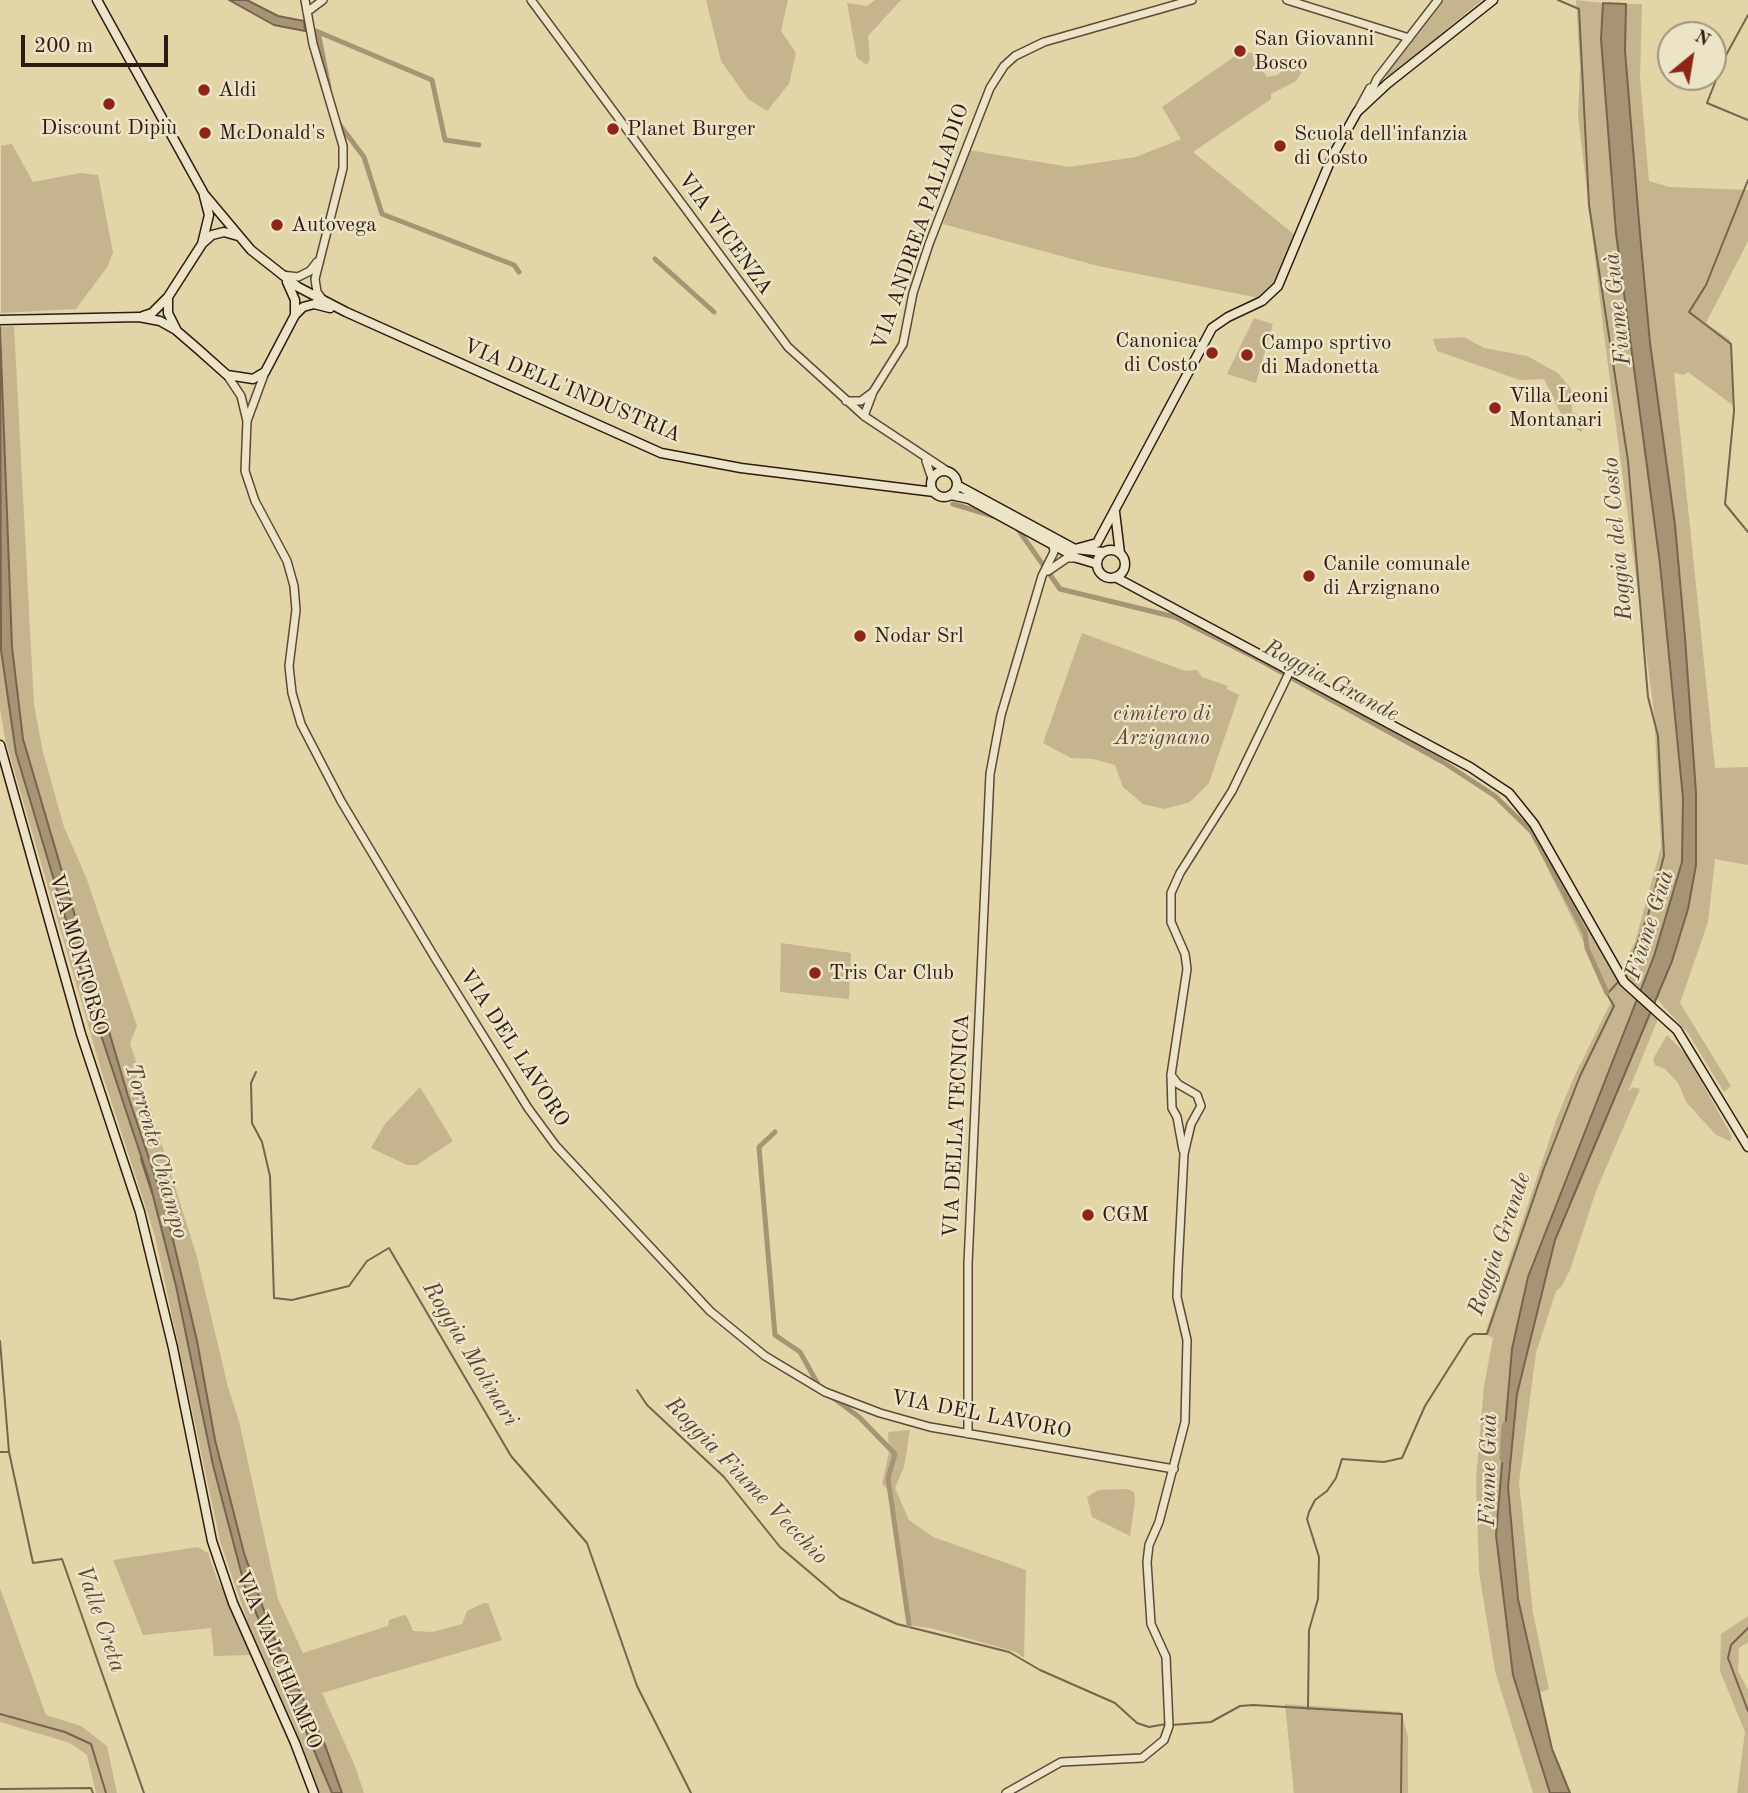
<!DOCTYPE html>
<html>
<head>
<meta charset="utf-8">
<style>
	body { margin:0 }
	#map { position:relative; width:1748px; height:1793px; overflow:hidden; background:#e2d5a8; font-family:"Old Standard TT",serif }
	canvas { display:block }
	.north { position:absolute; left:1657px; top:21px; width:70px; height:70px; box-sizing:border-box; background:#ece4c6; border:2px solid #a1937e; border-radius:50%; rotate:30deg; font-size:19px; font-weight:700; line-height:28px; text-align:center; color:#301a12 }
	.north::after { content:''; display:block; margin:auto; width:24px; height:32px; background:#8f2418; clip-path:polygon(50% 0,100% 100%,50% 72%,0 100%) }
	.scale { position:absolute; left:21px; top:35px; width:147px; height:32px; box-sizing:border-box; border:4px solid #301a12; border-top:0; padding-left:9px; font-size:21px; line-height:24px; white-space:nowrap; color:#301a12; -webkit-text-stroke:5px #ece4c6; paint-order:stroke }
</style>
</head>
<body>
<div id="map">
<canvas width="1748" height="1793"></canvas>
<div class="north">N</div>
<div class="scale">200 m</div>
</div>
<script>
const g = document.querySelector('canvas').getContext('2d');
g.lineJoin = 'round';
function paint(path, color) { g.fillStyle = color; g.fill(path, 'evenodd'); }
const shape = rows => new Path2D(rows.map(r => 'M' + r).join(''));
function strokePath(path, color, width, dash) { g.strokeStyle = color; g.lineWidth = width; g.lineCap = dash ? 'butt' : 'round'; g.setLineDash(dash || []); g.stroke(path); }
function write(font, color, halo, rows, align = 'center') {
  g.font = font + ' "Old Standard TT",serif'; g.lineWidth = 5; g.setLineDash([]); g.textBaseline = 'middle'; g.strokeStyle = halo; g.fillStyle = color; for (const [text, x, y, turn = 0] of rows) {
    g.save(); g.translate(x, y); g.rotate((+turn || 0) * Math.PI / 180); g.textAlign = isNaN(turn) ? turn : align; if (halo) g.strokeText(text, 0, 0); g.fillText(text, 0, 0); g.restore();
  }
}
const green = shape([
	[706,0,788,0,781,31,796,53,789,84,767,111,748,99,721,61],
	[875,0,901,0,868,36,870,59,867,65,857,58,847,3,867,6],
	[1441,0,1482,0,1436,38,1387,86,1386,70],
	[1576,0,1603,3,1601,39,1616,233,1660,564,1683,798,1682,863,1654,956,1528,1277,1512,1349,1496,1535,1513,1675,1550,1793,1533,1793,1495,1671,1479,1572,1476,1479,1484,1386,1493,1338,1485,1334,1556,1120,1573,1079,1612,1000,1541,855,1546,854,1617,978,1635,942,1661,847,1654,713,1604,335,1578,116,1580,70],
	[1626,4,1642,4,1640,78,1649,181,1669,187,1748,190,1748,241,1706,323,1730,340,1734,406,1688,372,1684,375,1674,373,1715,768,1748,767,1748,865,1715,859,1708,922,1680,1003,1731,1086,1724,1092,1688,1033,1656,998,1672,961,1688,909,1696,865,1696,793,1675,525,1650,343,1640,234,1625,51],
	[1241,52,1253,53,1253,59,1267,77,1278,75,1287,63,1305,67,1296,81,1271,94,1271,99,1193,152,1301,240,1276,295,1269,300,1098,266,943,224,969,150,1069,167,1136,157,1181,139,1162,107],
	[12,144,33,182,80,173,98,175,113,252,108,266,76,309,1,313,1,146],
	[1254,318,1273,324,1256,383,1227,374],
	[14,326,34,705,43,752,64,827,86,877,137,1026,130,1043,197,1257,228,1387,239,1421,278,1599,303,1653,388,1626,389,1620,401,1616,406,1615,413,1631,432,1632,462,1624,467,1611,484,1603,488,1603,502,1640,322,1693,355,1766,364,1793,342,1793,325,1745,271,1631,249,1569,215,1440,197,1341,165,1206,128,1096,23,739,12,647,1,327],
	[1464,337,1484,348,1527,356,1558,373,1571,389,1572,412,1588,421,1581,432,1565,422,1544,379,1520,380,1437,351,1433,339],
	[0,623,1,650,16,753,95,1017,149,1180,176,1286,213,1465,237,1560,245,1587,332,1793,320,1793,295,1728,248,1623,220,1541,155,1236,102,1073,5,739,0,708],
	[1082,633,1185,671,1197,670,1202,677,1228,686,1227,689,1239,695,1209,783,1190,802,1164,809,1143,804,1123,787,1115,765,1093,759,1071,758,1043,743],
	[781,943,851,953,849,999,780,992],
	[1651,1012,1658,1019,1628,1092,1633,1087,1640,1089,1596,1191,1570,1270,1562,1286,1556,1291,1536,1353,1519,1483,1533,1613,1549,1689,1538,1693,1518,1599,1508,1487,1517,1393,1555,1240],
	[1667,1035,1687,1055,1732,1137,1730,1141,1716,1135,1686,1102,1678,1083,1665,1069,1655,1065,1653,1059],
	[420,1087,453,1141,417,1165,407,1165,371,1148,385,1124],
	[910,1430,904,1467,895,1488,909,1520,933,1537,1026,1570,1024,1658,1016,1652,931,1628,907,1625,904,1582,888,1490,882,1484,889,1452,888,1432],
	[1128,1489,1134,1492,1135,1501,1130,1536,1092,1517,1087,1497,1098,1490],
	[198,1547,208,1553,217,1579,234,1610,252,1655,214,1656,211,1628,143,1635,113,1560],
	[0,1588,46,1715,81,1726,107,1746,117,1793,96,1793,87,1755,70,1743,0,1722],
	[1748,1616,1748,1642,1739,1648,1738,1671,1748,1690,1748,1793,1737,1793,1745,1732,1720,1671,1721,1634],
	[1285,1704,1401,1712,1408,1737,1408,1793,1294,1793]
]);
const water = shape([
	[229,0,247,0,278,16,304,21,305,31,274,25,229,0],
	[1603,3,1626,4,1625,51,1640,234,1650,343,1675,525,1685,638,1696,793,1696,865,1688,909,1672,961,1555,1240,1517,1394,1508,1487,1518,1599,1552,1749,1570,1793,1550,1793,1513,1675,1496,1535,1512,1349,1528,1277,1654,956,1682,862,1683,798,1660,564,1616,233,1601,39,1603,3],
	[0,327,12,647,23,739,128,1096,165,1206,197,1341,215,1440,244,1553,271,1631,325,1745,342,1793,332,1793,245,1587,213,1465,176,1286,149,1180,95,1017,16,753,1,650,0,327]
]);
const stream = shape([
	[1558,0,1579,9,1589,205,1628,461,1648,697,1658,736,1664,856,1648,915,1625,975],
	[1748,15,1725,57,1707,103,1748,120],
	[1748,180,1706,285,1689,312,1731,344,1734,411,1725,504,1748,532],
	[256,1072,251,1083,252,1123,262,1142,270,1176,274,1298,292,1300,349,1286,367,1261,389,1248,511,1456,587,1543,637,1686,691,1793],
	[141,1159,152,1193],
	[0,1341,9,1452,33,1563,62,1559,144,1793],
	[637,1390,647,1405,724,1477,780,1547,840,1598,897,1624,1009,1652,1040,1670,1115,1703,1137,1723,1149,1727,1166,1724],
	[0,1452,8,1452],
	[1748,1628,1731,1645,1728,1658,1748,1711],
	[1308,1709,1309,1630,1318,1599,1319,1557,1307,1519,1309,1512,1315,1500,1327,1491,1336,1478,1342,1459,1384,1462,1402,1458,1425,1406,1468,1338,1473,1334,1487,1334,1543,1171,1580,1076,1614,1006,1607,994,1619,981],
	[0,1714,65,1732,91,1744,106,1793],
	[1171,1725,1211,1722,1240,1706,1253,1705,1402,1714,1401,1793],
	[0,1789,91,1788,93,1793]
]);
const canal = shape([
	[316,31,432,80,445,140,479,145],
	[318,32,329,87],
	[339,124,364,157,382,214,514,265,519,272],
	[655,259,714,312],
	[953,504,993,516],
	[1017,528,1060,589,1175,617,1256,658,1443,762,1495,796,1532,832,1585,933,1587,948,1607,993],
	[775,1132,759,1147,775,1335,800,1352,819,1386],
	[832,1397,859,1417,895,1454,888,1478,909,1625]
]);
const river = shape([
	[1504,1458,1506,1426]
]);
const tertiary = shape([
	[305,0,313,44,343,146,343,168,315,279,317,292,323,300],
	[531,0,788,347,864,416,947,471],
	[1287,0,1409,38],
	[307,12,323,0],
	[1368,99,1377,79,1438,0],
	[1357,112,1370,88],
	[282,275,298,277,310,271,317,262],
	[265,372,247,421,245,471,255,501,287,561,294,586,296,610,289,666,292,693,301,724,341,801,435,958,528,1108,556,1146,710,1311,765,1356,825,1392,880,1413,930,1427,1174,1469],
	[227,375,241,396,247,421],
	[846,401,861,401,873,392,903,344,913,293,929,244,990,88,1004,66,1015,56,1044,42,1192,0],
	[864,416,873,392],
	[926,461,932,479],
	[1048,571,1067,558,1077,558],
	[1183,1150,1177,1117,1172,1108,1171,1075,1187,969,1185,954,1171,922,1171,893,1180,873,1232,791,1290,671],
	[968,1434,968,1264,990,774,1001,715,1042,576,1054,552,1053,545],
	[1006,1793,1061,1762,1142,1758,1164,1740,1169,1726,1166,1657,1151,1624,1147,1562,1149,1545,1159,1522,1185,1422,1187,1340,1177,1297,1178,1269,1184,1154,1191,1124,1201,1106,1197,1095,1178,1084,1171,1075]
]);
const secondary = shape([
	[97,0,204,194,251,250,298,287,346,312,661,453,741,468,934,492],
	[204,196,209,215,202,244,168,297,168,313,177,331,199,350,227,375,253,379,265,372,295,315,303,307,314,304,330,308],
	[203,243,212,235,224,232,238,236],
	[287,282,295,300,295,315],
	[143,316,152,313,168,297],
	[0,320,139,317,160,321,176,330],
	'931 484a13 13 0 1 1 26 0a13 13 0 1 1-26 0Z',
	[957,485,1075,549,1103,552],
	[951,495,969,499,1077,558,1097,564],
	[1115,512,1120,553],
	[1075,549,1097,543,1212,328,1228,317,1262,301,1278,286,1332,157,1357,112,1387,84,1493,0],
	'1097 564a14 14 0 1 1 28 0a14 14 0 1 1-28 0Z',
	[1115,577,1470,767,1509,793,1534,824,1624,982,1677,1030,1748,1147],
	[0,745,81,1034,140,1212,173,1348,212,1541,233,1603,295,1743,314,1793]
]);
const markers = [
	[1240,51,7,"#8f2418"],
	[204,90,7,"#8f2418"],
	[109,104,7,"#8f2418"],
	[613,129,7,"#8f2418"],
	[205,133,7,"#8f2418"],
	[1280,146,7,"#8f2418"],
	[277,225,7,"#8f2418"],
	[1212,353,7,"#8f2418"],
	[1247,355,7,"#8f2418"],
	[1495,408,7,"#8f2418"],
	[1309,576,7,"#8f2418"],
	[860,636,7,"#8f2418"],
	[815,973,7,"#8f2418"],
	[1088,1215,7,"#8f2418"]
];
const poiNames = [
	["San Giovanni",1254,39],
	["Bosco",1254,63],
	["Aldi",218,90],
	["Discount Dipiù",109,128,"center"],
	["Planet Burger",627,129],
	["McDonald's",219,133],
	["Scuola dell'infanzia",1294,134],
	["di Costo",1294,158],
	["Autovega",291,225],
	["Canonica",1198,341,"right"],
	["di Costo",1198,365,"right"],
	["Campo sprtivo",1261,343],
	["di Madonetta",1261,367],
	["Villa Leoni",1509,396],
	["Montanari",1509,420],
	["Canile comunale",1323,564],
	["di Arzignano",1323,588],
	["Nodar Srl",874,636],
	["Tris Car Club",829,973],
	["CGM",1102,1215]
];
const streetNames = [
	["VIA ANDREA PALLADIO",921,227,-71],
	["VIA VICENZA",725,234,54],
	["VIA DELL'INDUSTRIA",572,391,23],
	["VIA MONTORSO",78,955,74],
	["VIA DEL LAVORO",514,1048,57],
	["VIA DELLA TECNICA",957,1126,-87],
	["VIA DEL LAVORO",981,1415,11],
	["VIA VALCHIAMPO",278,1660,67]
];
const parkNames = [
	["cimitero di",1162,714],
	["Arzignano",1162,738]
];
const waterNames = [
	["Fiume Guà",1618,309,-96],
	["Roggia del Costo",1618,539,-95],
	["Roggia Grande",1331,681,28],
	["Fiume Guà",1650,925,-72],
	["Torrente Chiampo",156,1151,74],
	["Roggia Grande",1500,1244,-71],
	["Roggia Molinari",470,1354,59],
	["Fiume Guà",1489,1470,-89],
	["Roggia Fiume Vecchio",746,1481,46],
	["Valle Creta",100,1619,71]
];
paint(green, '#c4b58e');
paint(water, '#a59575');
strokePath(water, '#76644d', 2);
strokePath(stream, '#76644d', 2);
strokePath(canal, '#a59575', 5);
strokePath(river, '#a59575', 9);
strokePath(tertiary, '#5c4938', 10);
strokePath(secondary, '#301a12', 11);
strokePath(tertiary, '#ece4c6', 7);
strokePath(secondary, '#ece4c6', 8);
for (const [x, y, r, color] of markers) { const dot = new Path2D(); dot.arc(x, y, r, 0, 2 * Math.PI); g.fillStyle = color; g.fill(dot); strokePath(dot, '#ece4c6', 2.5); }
write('21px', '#301a12', '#ece4c6', poiNames, 'left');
write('21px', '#301a12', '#ece4c6', streetNames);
write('italic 21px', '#5c4837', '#ece4c6', parkNames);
write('italic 23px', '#594535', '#ece4c6', waterNames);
</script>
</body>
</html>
